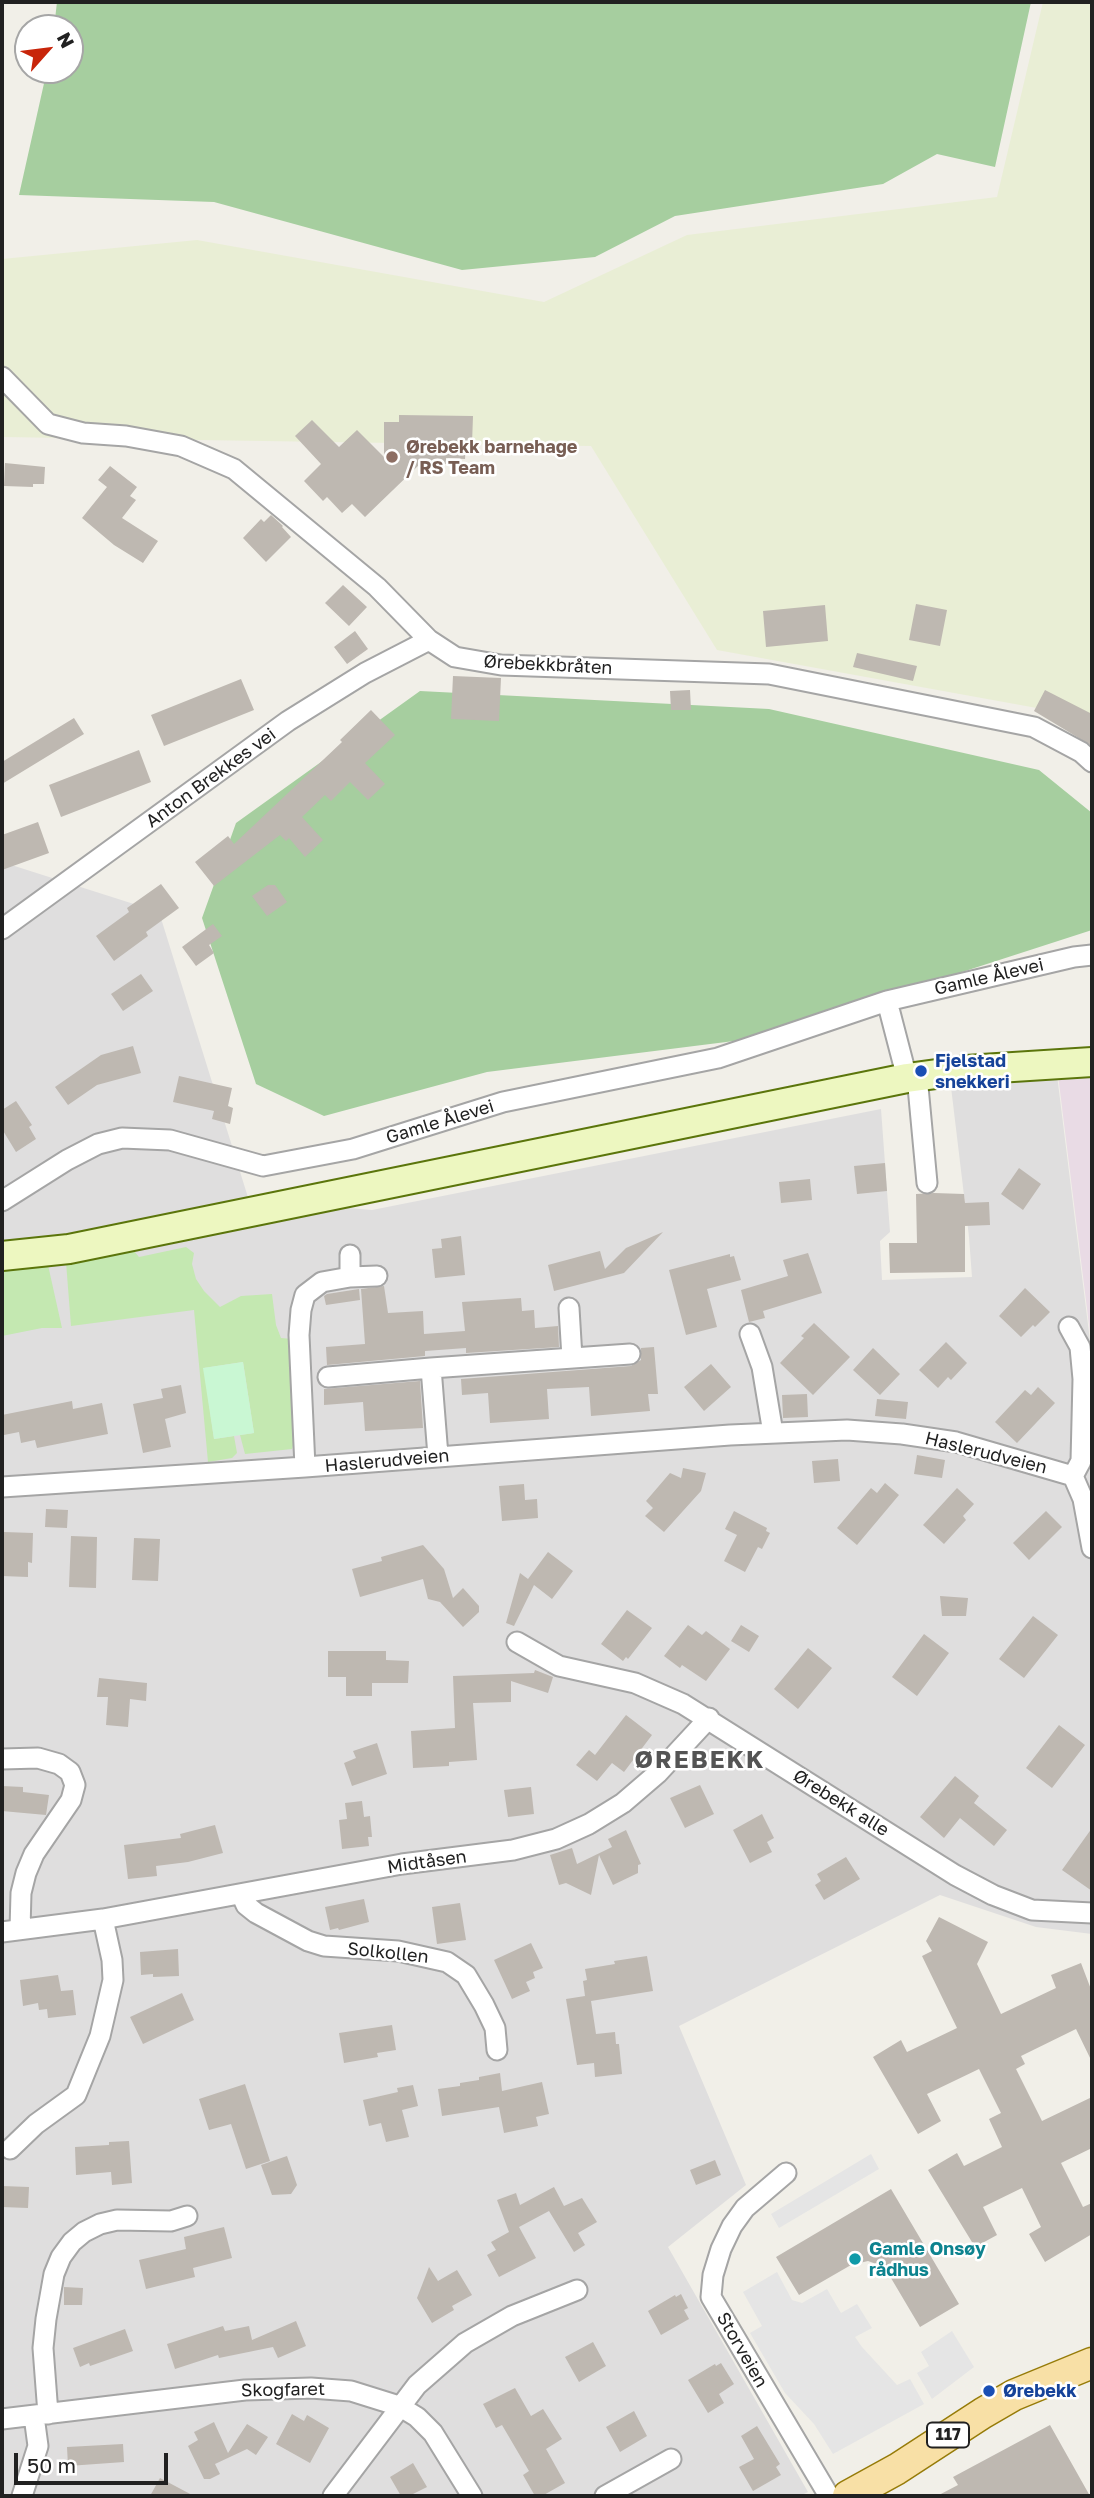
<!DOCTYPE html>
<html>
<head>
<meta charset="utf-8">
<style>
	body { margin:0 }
	#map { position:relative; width:1094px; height:2498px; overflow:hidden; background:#f1efe8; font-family:"Golos Text",sans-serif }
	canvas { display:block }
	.frame { position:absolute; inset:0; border:4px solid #212121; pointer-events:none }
	.north { position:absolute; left:14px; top:14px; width:70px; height:70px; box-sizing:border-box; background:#fff; border:2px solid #a6a6a6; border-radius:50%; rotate:62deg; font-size:19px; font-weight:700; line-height:28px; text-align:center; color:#212121 }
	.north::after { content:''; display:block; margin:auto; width:24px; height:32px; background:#c8250a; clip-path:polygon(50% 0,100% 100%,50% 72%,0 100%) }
	.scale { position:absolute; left:14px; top:2453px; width:154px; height:32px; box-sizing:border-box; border:4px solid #212121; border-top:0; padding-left:9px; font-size:21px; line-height:24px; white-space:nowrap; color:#212121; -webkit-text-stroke:5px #fff; paint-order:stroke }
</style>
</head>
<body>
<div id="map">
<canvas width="1094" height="2498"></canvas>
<div class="frame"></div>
<div class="north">N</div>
<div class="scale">50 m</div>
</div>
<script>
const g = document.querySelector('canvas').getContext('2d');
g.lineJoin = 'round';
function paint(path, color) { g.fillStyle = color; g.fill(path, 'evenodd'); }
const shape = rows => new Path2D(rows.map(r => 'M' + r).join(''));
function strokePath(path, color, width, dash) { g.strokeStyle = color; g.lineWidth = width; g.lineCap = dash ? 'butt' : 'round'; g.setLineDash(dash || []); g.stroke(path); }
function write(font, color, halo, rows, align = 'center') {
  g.font = font + ' "Golos Text",sans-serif'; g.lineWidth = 5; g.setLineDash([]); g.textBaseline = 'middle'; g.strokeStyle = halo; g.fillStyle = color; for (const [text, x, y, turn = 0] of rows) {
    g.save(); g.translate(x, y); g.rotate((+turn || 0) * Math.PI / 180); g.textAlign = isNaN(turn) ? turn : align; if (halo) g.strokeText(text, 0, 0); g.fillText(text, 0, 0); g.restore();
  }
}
const residential = shape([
	[2,862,159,912,256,1223,337,1207,372,1210,881,1109,890,1232,880,1241,882,1280,972,1277,969,1237,951,1087,1057,1075,1092,1357,1092,1934,1036,1927,940,1895,679,2026,746,2185,668,2247,808,2492,800,2496,2,2496]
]);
const industrial = shape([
	[1058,1075,1092,1077,1092,1349]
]);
const farmland = shape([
	[1043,2,1092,2,1092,718,717,650,591,446,2,437,2,259,197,240,544,302,687,235,997,197]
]);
const grass = shape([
	[186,1247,194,1253,192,1264,196,1279,204,1291,220,1307,241,1296,272,1294,276,1325,281,1338,293,1339,297,1431,292,1449,245,1454,240,1435,254,1433,243,1362,204,1368,214,1439,234,1436,237,1453,232,1458,208,1462,194,1310,71,1326,66,1262,134,1251,139,1257],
	[48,1265,62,1328,42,1328,2,1336,2,1269]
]);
const forest = shape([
	[57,2,1031,2,995,167,937,154,883,184,675,216,595,257,462,270,214,202,19,195,47,70,70,70,70,28,54,28],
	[420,691,769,709,1039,770,1092,813,1092,930,758,1038,487,1072,324,1116,256,1084,202,918,236,823]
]);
const park = shape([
	[243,1362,254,1433,214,1439,203,1368]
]);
const parking = shape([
	[871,2154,879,2169,779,2228,771,2214],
	[777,2272,792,2300,802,2303,827,2289,841,2313,857,2304,872,2328,855,2337,862,2347,897,2385,910,2379,924,2404,833,2454,814,2424,785,2393,750,2333,762,2326,743,2292],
	[952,2331,974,2367,932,2399,917,2373,929,2366,921,2352]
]);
const building = shape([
	[399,415,473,416,472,444,466,444,465,459,446,458,446,464,421,463,365,517,352,504,342,513,327,497,323,501,304,481,321,464,295,436,312,420,339,447,357,430,384,457,384,422,399,422],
	[5,463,45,467,44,484,33,484,33,487,4,486],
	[110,466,137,487,130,496,136,500,122,518,158,541,143,563,114,545,82,518,107,487,98,480],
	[271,515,283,526,282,527,291,537,266,562,243,538,261,519,264,522],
	[343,585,367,607,349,626,325,603],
	[916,604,947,610,940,646,909,640],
	[825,605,828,641,766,647,763,611],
	[355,631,368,649,347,664,334,647],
	[857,653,917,666,913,681,853,667],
	[453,676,501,678,499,721,451,719],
	[241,679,254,710,164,746,151,715],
	[690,690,691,710,671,710,670,691],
	[1045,690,1092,714,1092,746,1034,711],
	[371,710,395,735,365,763,385,784,368,800,350,782,331,801,325,795,302,817,323,840,305,857,289,838,286,841,280,835,214,886,195,862,228,836,234,844,342,742,340,740],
	[74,718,84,734,2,784,2,762],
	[139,750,151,782,61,817,49,785],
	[38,822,49,853,2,870,2,835],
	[161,884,179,908,146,932,148,936,114,961,96,936,129,912,127,908],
	[268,885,275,885,287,902,267,916,252,896],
	[213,924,222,936,209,945,214,953,196,966,182,947],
	[141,974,153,991,123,1011,111,994],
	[133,1046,141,1073,97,1085,68,1105,55,1087,101,1055],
	[179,1076,232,1088,228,1106,233,1108,230,1124,212,1119,214,1111,173,1102],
	[16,1101,32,1125,29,1127,36,1139,16,1152,2,1129,2,1110],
	[885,1163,887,1191,857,1194,854,1166],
	[1019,1168,1041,1184,1023,1210,1001,1194],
	[810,1179,812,1200,781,1203,779,1182],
	[934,1193,964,1194,965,1203,989,1202,990,1225,965,1226,965,1272,890,1273,889,1243,917,1243,916,1194],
	[663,1232,624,1273,554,1291,548,1265,600,1251,605,1269,626,1248],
	[461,1236,465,1275,435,1278,432,1249,442,1248,441,1239],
	[808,1253,822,1293,763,1311,765,1318,749,1322,741,1290,788,1276,783,1260],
	[730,1254,730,1257,734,1256,741,1280,707,1289,717,1327,686,1335,669,1270],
	[384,1286,388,1313,423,1311,424,1334,465,1331,462,1302,521,1298,522,1311,534,1310,535,1328,558,1326,559,1347,466,1353,466,1348,425,1351,425,1356,327,1365,326,1347,365,1344,361,1289],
	[1025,1288,1050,1312,1035,1327,1033,1325,1021,1337,999,1316],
	[359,1289,360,1300,326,1305,324,1296,327,1294],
	[814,1323,850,1357,813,1395,780,1363,804,1338,801,1336],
	[946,1342,967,1363,951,1380,948,1377,938,1388,919,1370],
	[654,1347,658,1394,648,1394,650,1411,591,1416,589,1387,547,1389,549,1419,490,1423,488,1393,462,1395,461,1379,631,1366,641,1360,641,1348],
	[873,1348,900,1374,880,1395,853,1370],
	[711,1364,731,1387,704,1411,684,1387],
	[420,1381,423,1428,365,1431,363,1402,324,1405,324,1389],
	[181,1385,186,1413,165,1419,171,1447,143,1453,133,1404,163,1398,161,1389],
	[1038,1387,1055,1403,1017,1443,995,1422,1025,1390,1031,1395],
	[807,1394,808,1417,783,1418,782,1395],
	[877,1399,908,1402,906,1419,875,1416],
	[72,1401,73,1409,102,1403,108,1434,37,1448,35,1440,21,1443,19,1432,4,1435,2,1415],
	[917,1455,945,1460,942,1478,914,1474],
	[838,1459,840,1481,814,1483,812,1461],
	[683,1468,706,1473,701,1491,664,1532,645,1516,653,1508,646,1501,670,1473,681,1478],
	[885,1483,899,1495,857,1545,837,1528,871,1488,877,1493],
	[524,1484,525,1500,537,1499,538,1518,502,1521,499,1486],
	[957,1488,974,1504,963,1516,966,1520,944,1544,923,1525],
	[46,1509,68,1510,67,1528,45,1527],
	[734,1511,767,1528,766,1531,770,1533,762,1549,758,1547,745,1572,724,1561,737,1535,725,1529],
	[1046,1511,1062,1527,1029,1560,1013,1543],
	[4,1532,33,1533,32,1563,28,1562,28,1577,2,1576],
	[71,1536,97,1537,96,1588,69,1587],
	[134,1538,160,1539,158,1581,132,1580],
	[423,1545,444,1569,453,1598,463,1588,479,1606,479,1612,463,1627,440,1602,428,1599,423,1579,360,1597,352,1569,382,1561,381,1557],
	[548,1552,573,1571,552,1599,534,1585,514,1626,506,1623,520,1573,528,1579],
	[940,1596,968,1598,966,1616,942,1616],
	[627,1610,652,1628,628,1659,626,1657,623,1661,601,1644],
	[1033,1616,1058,1635,1024,1678,999,1659],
	[688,1625,702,1635,706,1631,730,1649,706,1681,682,1665,680,1668,664,1656],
	[741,1625,759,1636,749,1652,731,1641],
	[924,1634,949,1653,917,1696,892,1677],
	[808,1648,832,1668,798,1709,774,1689],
	[328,1651,386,1651,386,1660,409,1661,408,1683,372,1683,372,1696,346,1696,346,1677,328,1677],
	[535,1670,553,1677,548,1693,511,1681,511,1702,473,1703,477,1760,449,1762,449,1766,413,1768,411,1731,455,1728,453,1676,534,1673],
	[99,1678,147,1683,146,1701,130,1699,128,1727,106,1725,108,1697,97,1697],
	[626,1715,652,1735,624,1772,612,1763,597,1781,576,1765,589,1750,595,1755],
	[1059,1725,1085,1745,1052,1788,1026,1768],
	[377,1743,387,1774,352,1786,344,1763,356,1758,353,1751],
	[955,1776,979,1796,974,1803,1007,1830,994,1846,960,1818,944,1838,920,1817],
	[700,1785,714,1814,685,1828,670,1798],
	[2,1786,23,1787,23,1792,49,1795,46,1815,2,1811],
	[531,1787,534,1814,508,1817,504,1790],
	[362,1801,364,1817,370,1816,372,1837,368,1837,369,1846,342,1849,339,1820,347,1819,345,1803],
	[762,1814,774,1838,767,1842,772,1852,750,1863,733,1830],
	[215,1825,223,1853,188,1862,156,1866,157,1876,128,1879,124,1845,181,1838,180,1834],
	[1092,1828,1092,1891,1062,1870],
	[626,1830,641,1864,638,1865,638,1873,613,1885,599,1855,591,1895,566,1883,559,1885,550,1855,572,1848,577,1864,612,1847,608,1839],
	[846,1857,860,1879,824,1900,815,1885,821,1881,817,1874],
	[364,1899,369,1922,339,1930,338,1928,330,1930,325,1907],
	[460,1903,466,1940,437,1944,432,1907],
	[939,1917,988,1942,977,1964,1001,2014,1056,1988,1051,1975,1081,1963,1092,1992,1092,2062,1076,2029,1021,2056,1025,2064,1016,2069,1042,2121,1092,2097,1092,2148,1061,2163,1083,2207,1092,2203,1092,2234,1045,2262,1029,2234,1041,2227,1022,2188,983,2207,997,2235,975,2247,928,2170,957,2153,964,2166,1002,2147,989,2119,1001,2113,979,2069,927,2094,941,2121,918,2134,873,2057,901,2040,907,2052,957,2028,922,1956,932,1951,926,1941],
	[531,1943,543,1968,533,1972,535,1978,526,1982,530,1991,512,1999,494,1960],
	[178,1949,179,1976,153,1977,153,1974,141,1975,140,1952],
	[647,1956,653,1991,591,2001,596,2034,615,2032,616,2044,619,2044,622,2074,595,2077,594,2063,577,2065,566,1999,585,1996,583,1981,587,1980,585,1969,615,1964,614,1961],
	[58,1975,61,1991,73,1990,76,2015,48,2018,47,2009,39,2010,38,2003,23,2006,20,1980],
	[182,1993,194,2020,143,2044,130,2017],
	[392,2025,396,2050,377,2053,378,2057,344,2063,339,2033],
	[500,2073,502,2091,542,2082,549,2114,536,2117,538,2126,504,2133,499,2107,442,2116,438,2089,460,2086,460,2083,479,2080,479,2077],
	[245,2084,270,2161,246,2169,231,2124,209,2130,199,2099],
	[413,2085,418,2106,402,2110,409,2137,386,2142,381,2123,369,2126,363,2100,398,2092,397,2088],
	[129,2141,132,2183,112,2185,111,2172,76,2175,75,2147,109,2145,109,2142],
	[287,2156,297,2185,291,2194,272,2195,261,2165],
	[715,2160,721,2175,696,2185,690,2170],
	[2,2186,29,2187,28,2208,2,2207],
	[554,2187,564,2206,582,2198,597,2222,578,2233,585,2245,574,2252,549,2211,519,2227,536,2258,499,2277,487,2255,496,2250,491,2242,509,2232,497,2200,516,2193,520,2205],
	[891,2189,959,2304,920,2327,888,2273,879,2265,868,2261,851,2265,799,2295,776,2257],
	[224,2227,232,2258,193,2268,195,2277,146,2289,139,2260,186,2249,184,2237],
	[429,2267,438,2281,457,2270,472,2295,452,2306,454,2310,432,2323,417,2298],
	[64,2287,83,2288,82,2305,64,2305],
	[681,2294,688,2308,684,2310,689,2319,661,2335,648,2311,675,2295,676,2297],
	[296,2321,306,2346,278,2358,273,2347,219,2358,218,2355,175,2369,167,2344,223,2326,225,2331,249,2326,252,2340],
	[125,2329,133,2351,90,2366,89,2363,80,2367,73,2348],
	[593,2342,606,2366,579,2382,565,2357],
	[721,2363,734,2384,719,2394,724,2403,708,2413,688,2380,715,2364,716,2366],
	[515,2388,531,2416,543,2409,562,2439,546,2449,565,2483,542,2496,535,2496,523,2475,529,2471,502,2425,496,2428,483,2404],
	[634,2411,647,2436,620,2452,606,2427],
	[292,2414,304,2421,307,2415,329,2428,310,2463,276,2444],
	[214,2422,228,2453,247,2424,268,2437,256,2455,247,2449,215,2464,220,2474,210,2479,204,2479,188,2446,198,2440,194,2432],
	[1050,2425,1090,2496,937,2496,958,2485,953,2477],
	[757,2426,780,2464,776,2467,781,2475,753,2491,739,2467,754,2459,741,2436],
	[123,2444,124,2462,68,2466,67,2447],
	[413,2463,427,2487,409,2496,401,2496,390,2477],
	[160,2478,194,2496,150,2496]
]);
const minor = shape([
	[2,377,48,424,83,433,126,436,181,446,234,469,377,587,429,640,455,657,501,665,769,674,1034,727,1081,752,1092,762],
	[2,929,288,721,365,673,429,640],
	[887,1001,1074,957,1092,955],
	[917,1076,927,1183],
	[2,1201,67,1160,98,1144,122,1138,170,1140,263,1166,353,1149,503,1102,718,1058,887,1001,907,1078],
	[350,1255,350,1277],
	[569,1308,572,1358],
	[1069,1327,1080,1347,1083,1379,1081,1461,1073,1476,1083,1499,1092,1548],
	[750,1334,762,1367,773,1433],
	[328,1377,431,1368],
	[438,1456,431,1368,630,1354],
	[305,1467,299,1335,301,1310,305,1295,322,1282,350,1277,377,1276],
	[2,1487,305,1467,730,1435,847,1430,902,1434,956,1442,1073,1476],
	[517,1642,559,1666,635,1683,683,1704,955,1875,993,1895,1032,1910,1092,1913],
	[2,1759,38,1758,59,1764,70,1772,75,1785,71,1800,34,1854,26,1873,21,1893,20,1929],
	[241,1894,246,1905,256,1913,308,1941,324,1946,398,1951,447,1962,466,1975,484,2005,495,2028,497,2050],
	[2,1932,103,1919,402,1864,513,1850,556,1839,589,1824,623,1803,658,1773,709,1718],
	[10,2149,36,2124,76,2095,100,2036,113,1980,112,1960,103,1919],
	[786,2173,745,2208,732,2226,721,2249,713,2275,711,2297,829,2496],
	[48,2414,43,2348,46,2319,54,2274,61,2257,72,2242,84,2232,100,2224,117,2220,171,2221,187,2216],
	[2,2419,245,2390,311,2388,351,2391,399,2406,417,2417,433,2433,472,2496],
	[22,2496,38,2446,34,2416],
	[333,2496,417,2385,465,2343,512,2316,577,2290],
	[605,2496,671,2459]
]);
const secondary = shape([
	[2,1256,69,1249,907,1078,966,1070,1092,1062]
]);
const primary = shape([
	[848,2496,897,2469,983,2413,1014,2395,1092,2363]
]);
const markers = [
	[392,457,7,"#8d6e63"],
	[921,1071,7,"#1a4fb4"],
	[855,2259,7,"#0f9aa8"],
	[989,2391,7,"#1a4fb4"]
];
const shields = [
	[948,2435,42]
];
const shieldNames = [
	["117",948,2435]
];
const educationNames = [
	["Ørebekk barnehage",406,447],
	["/ RS Team",406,468]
];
const streetNames = [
	["Ørebekkbråten",548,665,3],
	["Anton Brekkes vei",211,778,-36],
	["Gamle Ålevei",989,977,-13],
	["Gamle Ålevei",440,1122,-17],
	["Haslerudveien",986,1453,14],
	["Haslerudveien",387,1461,-5],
	["Ørebekk alle",841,1803,32],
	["Midtåsen",427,1862,-8],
	["Solkollen",388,1953,6],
	["Storveien",742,2350,60],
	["Skogfaret",283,2390,-1]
];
const transitNames = [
	["Fjelstad",935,1061],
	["snekkeri",935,1082],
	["Ørebekk",1003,2391]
];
const cultureNames = [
	["Gamle Onsøy",869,2249],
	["rådhus",869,2270]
];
const districtNames = [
	["ØREBEKK",700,1760]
];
paint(residential, '#dfdede');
paint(industrial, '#e9dbe5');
paint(farmland, '#e9eed5');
paint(grass, '#c4e8b1');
paint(forest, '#a6ce9f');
paint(park, '#c9f7d3');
paint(parking, '#e5e5e5');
paint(building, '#beb8b1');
strokePath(minor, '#a5a5a5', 23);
strokePath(secondary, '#5b750b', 32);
strokePath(primary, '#967b08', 33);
strokePath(minor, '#fff', 19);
strokePath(secondary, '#edf7c0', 28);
strokePath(primary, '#f8e0a6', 30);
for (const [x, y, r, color] of markers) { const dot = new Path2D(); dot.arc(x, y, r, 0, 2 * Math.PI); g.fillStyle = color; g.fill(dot); strokePath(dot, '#fff', 2.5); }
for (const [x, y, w] of shields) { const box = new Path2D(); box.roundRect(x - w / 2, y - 12.5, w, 25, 5); g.fillStyle = '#fff'; g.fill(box); strokePath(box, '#212121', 2); }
write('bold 16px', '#212121', null, shieldNames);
write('bold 18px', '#785e54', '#fff', educationNames, 'left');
write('18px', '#212121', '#fff', streetNames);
write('bold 18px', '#164399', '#fff', transitNames, 'left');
write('bold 18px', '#0d838f', '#fff', cultureNames, 'left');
g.letterSpacing = '2px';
write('bold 24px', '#545454', '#fff', districtNames);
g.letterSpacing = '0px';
</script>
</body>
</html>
